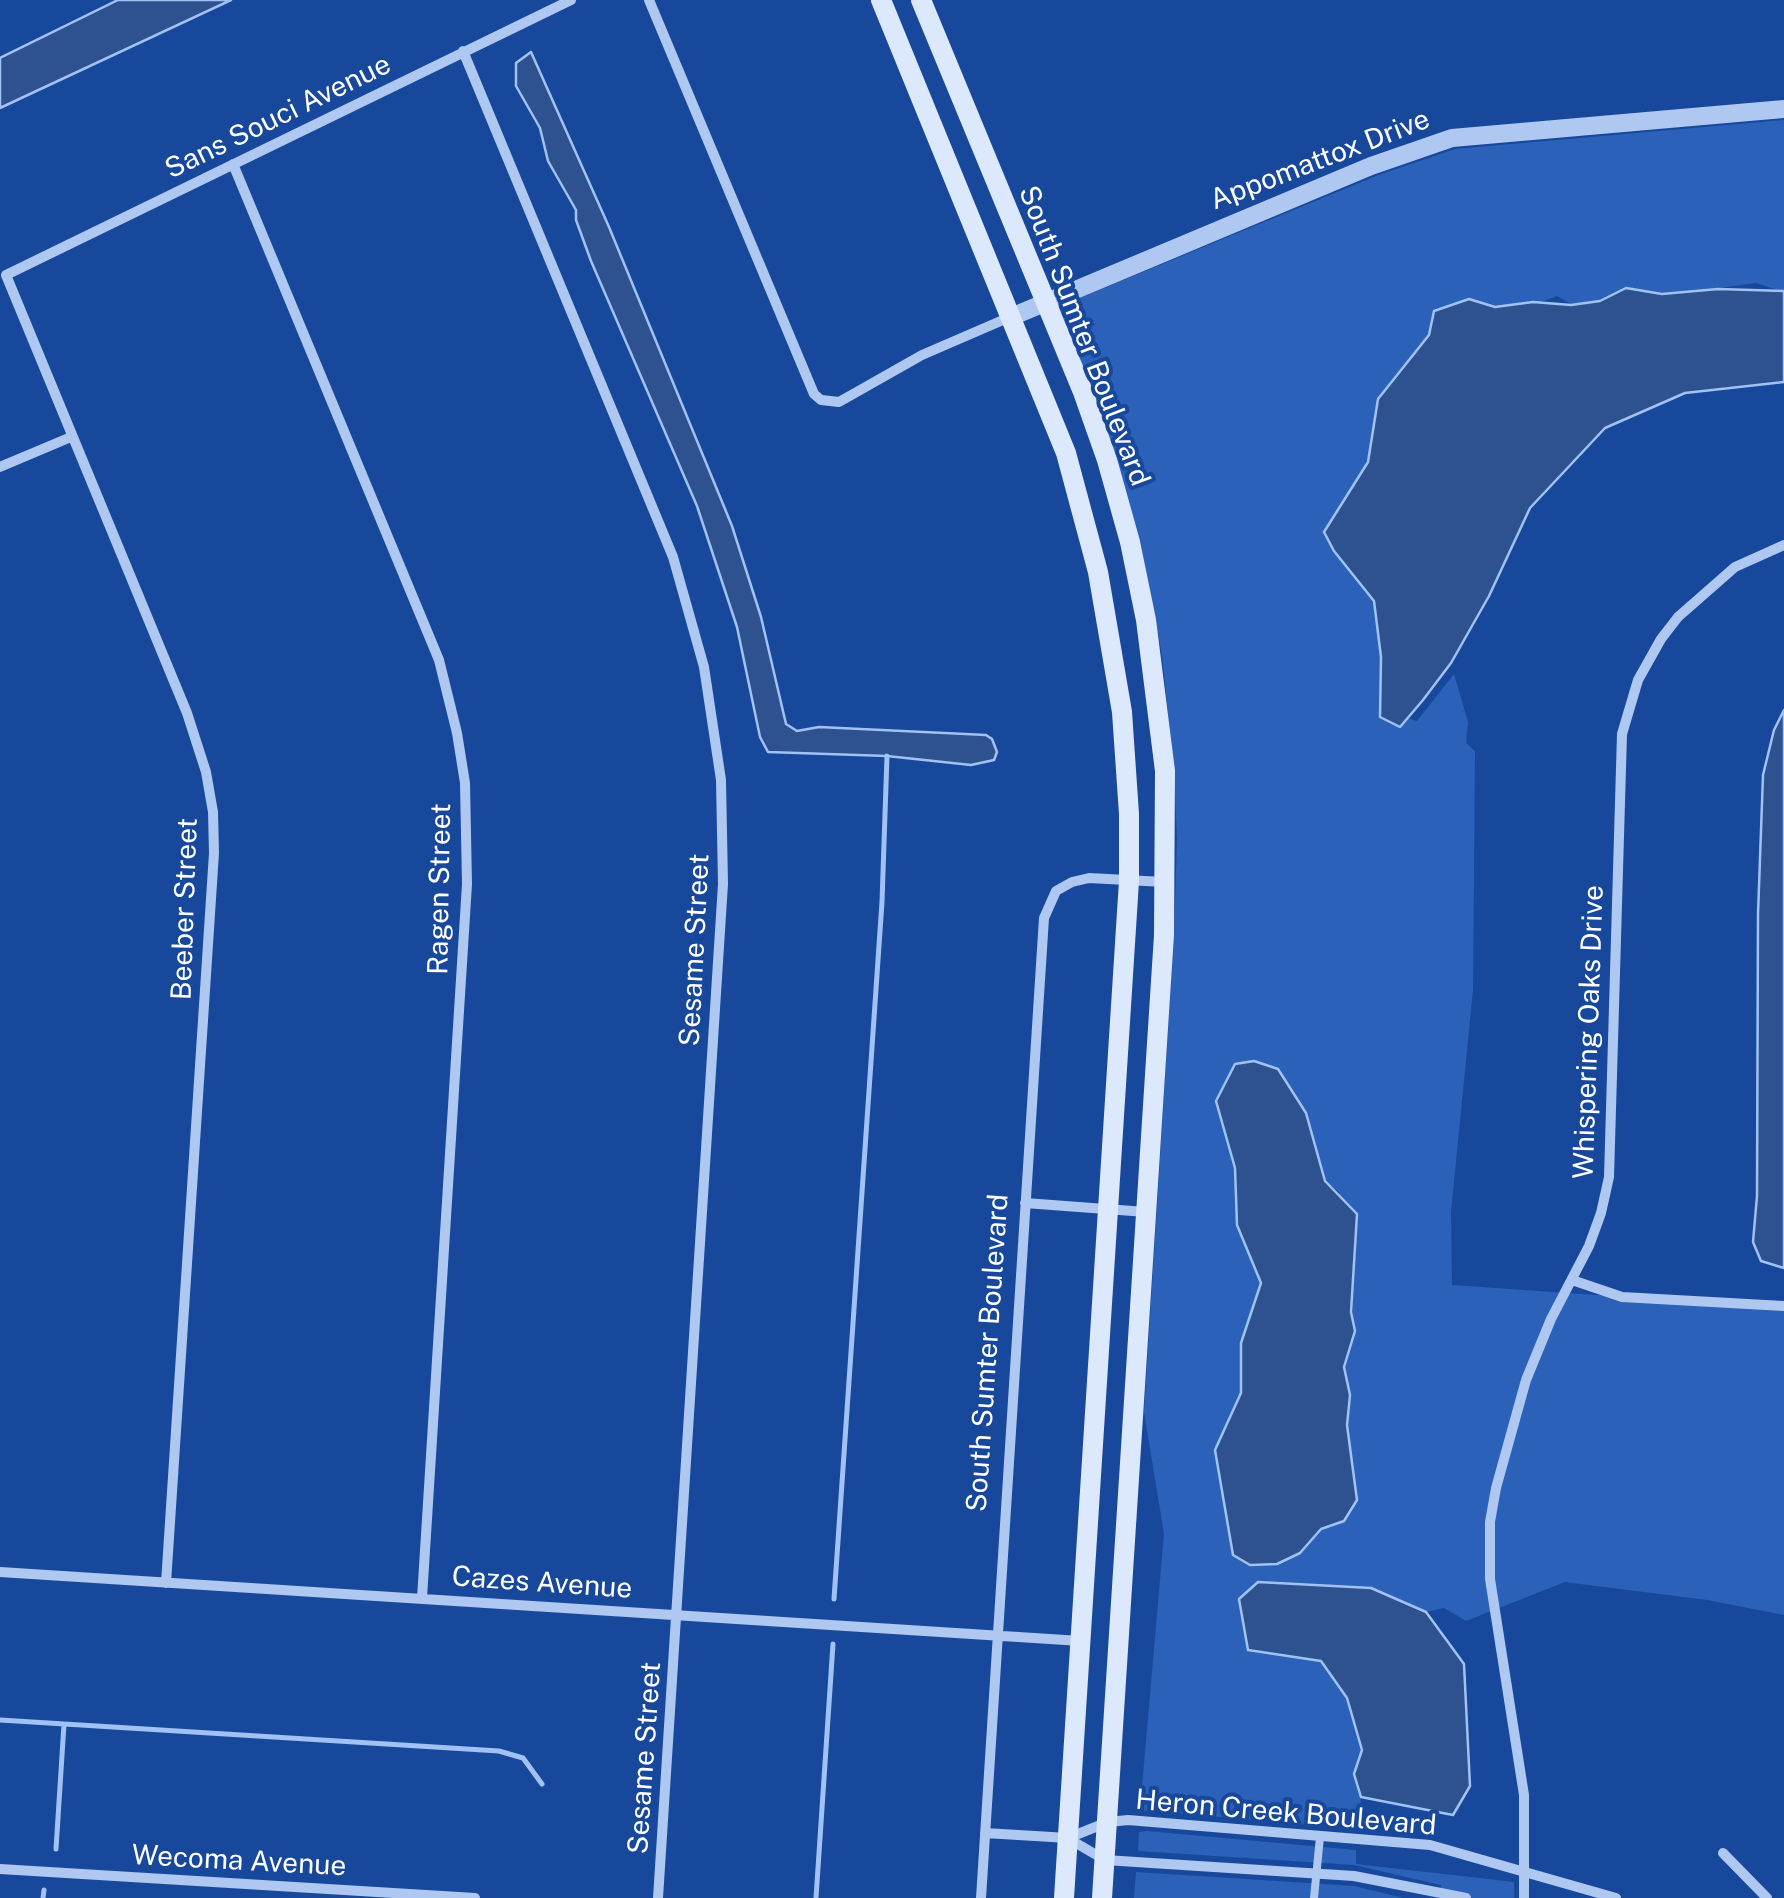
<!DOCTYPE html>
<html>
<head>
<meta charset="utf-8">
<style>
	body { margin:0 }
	canvas { display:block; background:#17489b }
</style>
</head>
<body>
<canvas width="1784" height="1898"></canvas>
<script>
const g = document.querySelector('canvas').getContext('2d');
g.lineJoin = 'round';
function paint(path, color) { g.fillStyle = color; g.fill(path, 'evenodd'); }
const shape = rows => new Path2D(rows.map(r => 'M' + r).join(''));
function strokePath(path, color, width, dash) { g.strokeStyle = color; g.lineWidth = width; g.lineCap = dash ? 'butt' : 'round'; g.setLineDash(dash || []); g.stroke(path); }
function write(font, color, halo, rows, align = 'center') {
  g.font = font + ' "Public Sans",sans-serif'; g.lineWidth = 8; g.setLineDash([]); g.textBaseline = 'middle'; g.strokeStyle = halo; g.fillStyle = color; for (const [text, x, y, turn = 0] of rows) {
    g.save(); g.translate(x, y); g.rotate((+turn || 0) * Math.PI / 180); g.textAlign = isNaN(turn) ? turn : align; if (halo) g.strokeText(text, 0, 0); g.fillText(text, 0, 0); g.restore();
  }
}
const green = shape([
	[1784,120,1784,292,1756,283,1675,294,1630,289,1608,303,1586,312,1557,296,1505,315,1371,451,1338,523,1368,571,1398,715,1417,721,1454,674,1468,722,1466,743,1475,751,1473,990,1451,1212,1452,1285,1784,1308,1784,1615,1707,1600,1565,1582,1466,1621,1444,1608,1426,1612,1384,1594,1248,1649,1321,1660,1347,1698,1362,1750,1354,1774,1361,1797,1358,1829,1140,1810,1164,1534,1144,1412,1174,937,1177,839,1174,770,1162,655,1140,540,1105,423,1058,307,1376,176,1455,149],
	[1278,1069,1306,1113,1325,1181,1339,1192,1355,1331,1344,1367,1350,1395,1347,1425,1356,1502,1331,1525,1321,1529,1300,1553,1215,1450,1241,1392,1241,1343,1261,1283,1237,1225,1235,1168,1225,1134],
	[1147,1831,1356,1850,1356,1864,1514,1882,1514,1898,1439,1898,1441,1885,1354,1865,1138,1851,1139,1832],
	[1136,1872,1354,1886,1404,1898,1134,1898]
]);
const water = shape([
	[118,0,231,0,0,108,0,58,118,0],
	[531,52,609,227,732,526,761,617,786,724,797,731,819,727,986,735,992,739,997,752,994,760,971,765,887,756,768,752,760,737,737,627,697,506,591,261,576,220,576,210,548,161,540,128,516,86,516,63,531,52],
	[1626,288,1662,294,1718,289,1784,291,1784,382,1685,393,1605,428,1530,508,1489,596,1451,663,1423,700,1400,727,1380,717,1381,657,1374,601,1334,551,1324,532,1368,462,1378,399,1429,335,1434,311,1469,299,1495,307,1533,302,1571,305,1600,301,1626,288],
	[1784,710,1784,1268,1761,1261,1753,1242,1757,1196,1758,914,1763,775,1774,730,1784,710],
	[1254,1061,1278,1069,1306,1113,1325,1181,1357,1214,1351,1312,1355,1331,1344,1367,1350,1395,1347,1425,1357,1500,1344,1521,1321,1529,1300,1553,1277,1564,1250,1565,1233,1555,1215,1450,1241,1393,1241,1343,1261,1283,1237,1225,1235,1168,1216,1101,1235,1064,1254,1061],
	[1258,1582,1371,1588,1426,1612,1464,1664,1470,1786,1453,1815,1361,1797,1354,1774,1362,1750,1347,1698,1321,1661,1248,1650,1239,1599,1258,1582]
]);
const stream = shape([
	[834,1599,882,902,887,756],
	[0,1720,499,1751,523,1758,542,1784],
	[56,1849,64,1724],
	[43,1898,44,1890],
	[816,1898,833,1644]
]);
const service = shape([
	[1314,1898,1320,1837]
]);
const minor = shape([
	[649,0,814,394,821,400,839,402,922,355,1010,317],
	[463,51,673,557,704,667,721,780,723,884,658,1898],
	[233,164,439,660,457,733,465,783,467,884,422,1598],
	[0,467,71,437],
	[1025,1203,1146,1212],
	[1572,1280,1622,1297,1784,1306],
	[0,1572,1081,1641],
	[166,1583,214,853,213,812,206,772,187,713,6,275,571,0],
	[985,1833,1068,1838,1108,1822,1128,1820,1430,1845,1616,1898],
	[1069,1839,1105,1860,1354,1876,1466,1898],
	[1723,1853,1767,1898],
	[0,1869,475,1898],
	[981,1898,1044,918,1056,891,1072,882,1089,878,1164,882],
	[1524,1898,1524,1795,1490,1579,1490,1522,1496,1488,1526,1380,1551,1319,1589,1246,1601,1213,1609,1177,1622,734,1638,680,1661,639,1678,617,1735,567,1784,545]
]);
const tertiary = shape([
	[1011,317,1371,166,1452,138,1784,109]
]);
const secondary = shape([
	[881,0,1066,453,1098,572,1122,712,1129,814,1129,881,1064,1898],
	[921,0,1083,392,1107,460,1130,542,1146,620,1165,771,1164,935,1102,1898]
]);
const streetNames = [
	["Sans Souci Avenue",278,117,-26],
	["Appomattox Drive",1320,160,-21],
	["South Sumter Boulevard",1084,336,69],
	["Ragen Street",440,889,-89],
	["Beeber Street",185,909,-88],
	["Sesame Street",695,950,-87],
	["Whispering Oaks Drive",1589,1032,-88],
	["South Sumter Boulevard",988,1353,-86],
	["Cazes Avenue",542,1583,4],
	["Sesame Street",645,1758,-86],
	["Heron Creek Boulevard",1286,1813,5],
	["Wecoma Avenue",239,1861,3]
];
paint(green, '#2b61b8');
paint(water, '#2e518f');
strokePath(water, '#a0c2f4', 2.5);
strokePath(stream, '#a0c2f4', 5);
strokePath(service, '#aec8f2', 8);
strokePath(minor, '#aec8f2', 10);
strokePath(tertiary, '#aec8f2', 18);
strokePath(secondary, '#dce8fc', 20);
write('28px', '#fff', '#17489b', streetNames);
</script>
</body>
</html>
